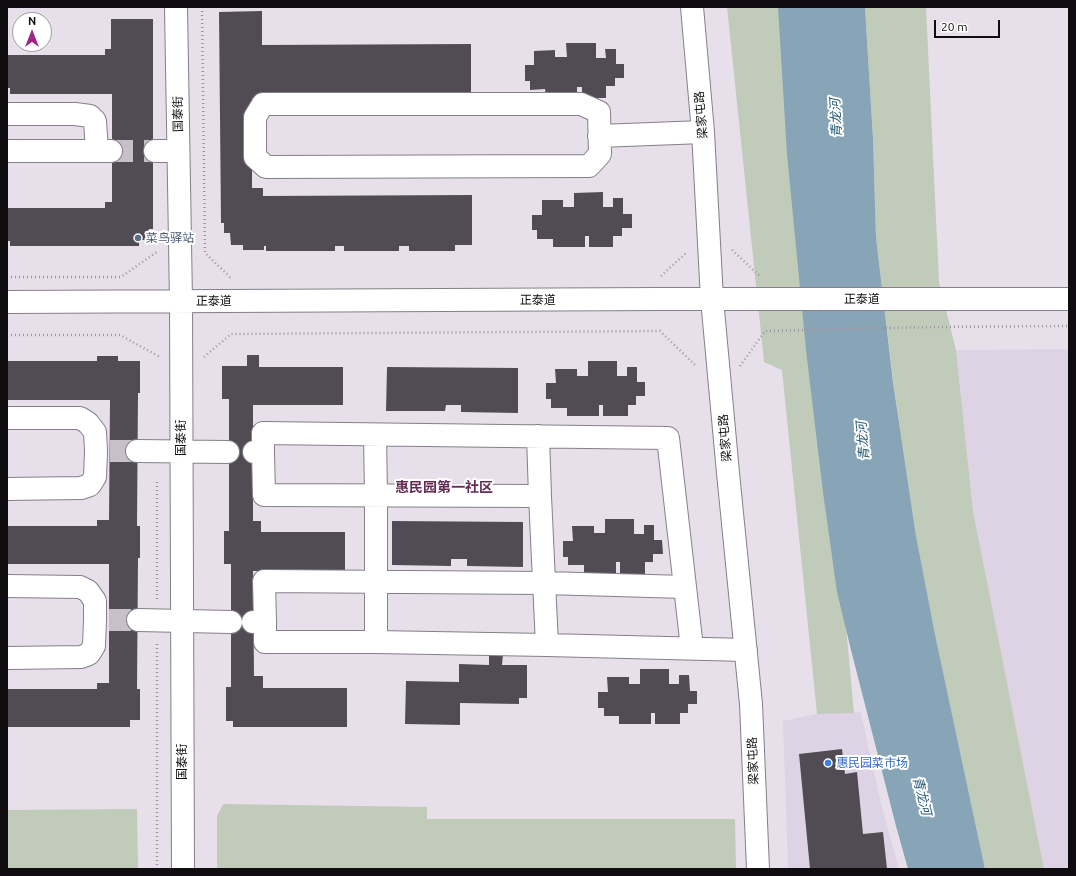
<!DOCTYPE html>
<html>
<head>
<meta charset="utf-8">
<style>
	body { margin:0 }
	#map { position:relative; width:1076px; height:876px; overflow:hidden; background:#e7e0eb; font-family:Ubuntu,sans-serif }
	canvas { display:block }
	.frame { position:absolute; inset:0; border:8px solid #0f0d10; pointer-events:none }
	.north { position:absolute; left:12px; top:12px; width:40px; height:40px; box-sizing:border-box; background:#fff; border:1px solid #9f9e9f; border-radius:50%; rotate:0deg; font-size:11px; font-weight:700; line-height:16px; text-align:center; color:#0f0d10 }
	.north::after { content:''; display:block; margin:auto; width:14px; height:18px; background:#9e2984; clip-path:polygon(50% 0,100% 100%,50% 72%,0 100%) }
	.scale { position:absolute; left:934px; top:20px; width:66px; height:18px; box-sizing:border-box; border:2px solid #0f0d10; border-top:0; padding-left:5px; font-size:12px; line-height:14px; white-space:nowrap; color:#0f0d10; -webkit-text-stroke:3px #fff; paint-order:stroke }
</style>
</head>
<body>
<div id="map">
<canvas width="1076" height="876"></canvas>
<div class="frame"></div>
<div class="north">N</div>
<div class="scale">20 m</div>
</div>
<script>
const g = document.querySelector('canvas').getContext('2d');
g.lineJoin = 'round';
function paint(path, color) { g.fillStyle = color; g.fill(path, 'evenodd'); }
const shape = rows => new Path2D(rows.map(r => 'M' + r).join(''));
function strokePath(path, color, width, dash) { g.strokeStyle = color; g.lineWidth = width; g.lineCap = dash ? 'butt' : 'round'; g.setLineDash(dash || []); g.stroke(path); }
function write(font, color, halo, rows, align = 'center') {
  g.font = font + ' Ubuntu,"Noto Sans SC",sans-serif'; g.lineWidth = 4; g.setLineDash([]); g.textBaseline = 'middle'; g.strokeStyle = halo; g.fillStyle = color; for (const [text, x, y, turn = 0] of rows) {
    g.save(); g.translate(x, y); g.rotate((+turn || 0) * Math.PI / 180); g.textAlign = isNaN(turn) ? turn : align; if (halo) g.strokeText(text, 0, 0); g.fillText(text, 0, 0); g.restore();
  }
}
const built = shape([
	[1069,349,1069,869,1044,869,973,511,956,350],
	[861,712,881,804,899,869,788,869,783,721,817,714]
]);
const green = shape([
	[727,7,788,7,854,713,817,714,782,370,764,362],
	[865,7,926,7,939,282,956,350,973,511,1044,869,985,869,936,639,916,536,894,387,876,237,873,139],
	[223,804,427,807,427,819,735,819,736,869,217,869,217,816],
	[137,809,138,869,7,869,7,810]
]);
const water = shape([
	[778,7,865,7,873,139,876,237,893,382,916,536,936,639,985,869,908,869,896,826,851,650,837,592,823,492,806,350,787,154]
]);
const building = shape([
	[262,11,262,45,471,44,471,93,252,98,252,188,263,188,263,196,472,195,472,245,455,245,455,251,409,251,409,246,399,246,399,251,344,251,344,246,335,246,335,251,266,251,266,246,264,246,264,250,243,250,243,245,231,245,230,233,224,233,224,223,221,223,219,12],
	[111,19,153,19,153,229,149,229,148,240,139,240,139,246,10,246,10,241,7,241,7,208,105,208,105,202,112,202,112,94,10,94,10,88,7,88,7,55,105,55,105,49,111,49],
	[566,43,596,43,596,58,606,58,605,49,616,49,616,64,624,64,624,78,615,78,615,86,606,86,606,98,582,98,582,87,577,87,577,97,546,98,545,89,530,90,530,81,525,81,525,65,534,65,534,51,555,50,555,57,567,57],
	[603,192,603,207,613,207,613,198,623,198,623,214,632,214,632,228,622,228,622,236,613,236,613,247,589,247,589,236,585,236,585,247,553,247,553,239,537,239,537,230,532,230,532,215,542,215,542,200,563,200,563,207,574,207,574,193],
	[247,355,259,355,259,367,343,367,343,405,253,405,253,521,261,521,261,532,345,532,345,571,253,571,254,676,263,676,263,688,347,688,347,727,233,727,233,721,226,721,226,687,231,687,231,564,224,564,224,531,229,531,229,399,222,399,222,366,247,366],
	[97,356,118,356,118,361,140,361,140,393,138,393,137,526,140,526,140,558,138,558,137,689,140,689,140,720,130,720,130,727,7,727,7,689,97,689,97,683,109,683,109,564,7,564,7,526,97,526,97,520,109,520,110,400,7,400,7,361,97,361],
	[588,361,617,361,617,376,627,376,627,367,637,367,637,382,645,382,645,396,636,396,636,405,628,405,628,416,603,416,603,405,599,405,599,416,567,416,567,408,551,408,551,399,546,399,546,383,556,383,555,369,577,369,577,376,588,376],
	[387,367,518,368,518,413,461,412,461,405,446,405,445,411,386,411],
	[605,519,634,519,634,534,644,534,644,525,654,525,654,540,662,540,663,554,653,554,653,562,645,562,645,574,620,574,620,562,616,562,616,573,584,573,584,565,568,565,568,557,563,557,563,541,573,541,572,526,594,526,594,533,605,533],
	[392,521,523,522,523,567,467,566,467,559,451,559,451,566,392,565],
	[489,654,503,654,502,665,527,665,527,698,519,698,519,704,460,703,460,725,405,724,406,681,459,682,459,664,489,665],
	[640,669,669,669,669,684,679,684,679,675,689,675,690,691,697,691,697,704,688,704,688,713,680,713,680,724,655,724,655,713,651,713,651,724,619,724,619,716,604,716,604,708,598,708,598,692,608,692,607,677,629,677,629,684,640,684],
	[842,749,845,774,857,772,863,834,883,832,887,869,810,869,799,754]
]);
const minorTunnel = shape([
	[111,151,155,151],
	[110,451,137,451],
	[109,620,138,620]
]);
const path = shape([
	[202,7,205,253,230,277,232,277],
	[732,250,761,277],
	[661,276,687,252],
	[7,277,121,277,158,251],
	[7,335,120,335,158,356,158,357],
	[204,357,231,334,660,331,695,365],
	[740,366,765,331,935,327,1069,326],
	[157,482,157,599],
	[157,869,157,642]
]);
const minor = shape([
	[176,7,181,301,183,869],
	[692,7,703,132,712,299,728,473,751,704,758,869],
	[263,104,581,104,599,112,600,154,589,166,266,167,255,157,255,117,263,104],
	[7,114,75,114,90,116,95,121,97,151],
	[599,136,703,132],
	[7,151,111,151],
	[155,151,178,151],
	[7,302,660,299,1069,299],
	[7,418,80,418,88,423,95,432,96,451,95,477,90,485,81,488,7,489],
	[538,436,540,496],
	[137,451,228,452],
	[254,452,263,452,264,495,540,496,547,645,746,650],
	[263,452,263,433,668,438,692,648],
	[7,586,80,587,88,591,95,601,95,620,94,646,89,654,81,657,7,658],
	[138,620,231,622],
	[253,622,265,622,265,642,376,642,376,495,375,435],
	[265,622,264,581,545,583,685,587],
	[376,642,547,645]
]);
const markers = [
	[138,238,4,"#5c6f8a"],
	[828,763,4,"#3f7fe0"]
];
const streetNames = [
	["国泰街",178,114,-91],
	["梁家屯路",701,115,-95],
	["正泰道",862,299],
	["正泰道",538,300],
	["正泰道",214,301],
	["国泰街",181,438,-90],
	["梁家屯路",725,438,-95],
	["梁家屯路",753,761,-92],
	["国泰街",182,762,-90]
];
const serviceNames = [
	["菜鸟驿站",146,238]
];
const shopNames = [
	["惠民园菜市场",836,763]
];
const waterNames = [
	["青龙河",836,118,-93],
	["青龙河",863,441,-95],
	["青龙河",922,796,76]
];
const quarterNames = [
	["惠民园第一社区",444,487]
];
paint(built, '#ded3e4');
paint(green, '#c0cbba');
paint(water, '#87a5b7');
paint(building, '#514c54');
strokePath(minorTunnel, '#c7c0ca', 22, [22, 11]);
strokePath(minor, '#857f88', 24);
strokePath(path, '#9c979f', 2.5, [1, 3]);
strokePath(minor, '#fff', 22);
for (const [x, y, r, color] of markers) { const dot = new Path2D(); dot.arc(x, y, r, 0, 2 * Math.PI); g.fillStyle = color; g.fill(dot); strokePath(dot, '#fff', 1.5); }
write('12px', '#0f0d10', '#fff', streetNames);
write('12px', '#4e5e75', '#fff', serviceNames, 'left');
write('12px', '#366cbe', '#fff', shopNames, 'left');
write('italic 13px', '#255a76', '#fff', waterNames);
write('bold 14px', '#652b56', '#fff', quarterNames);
</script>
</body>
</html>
